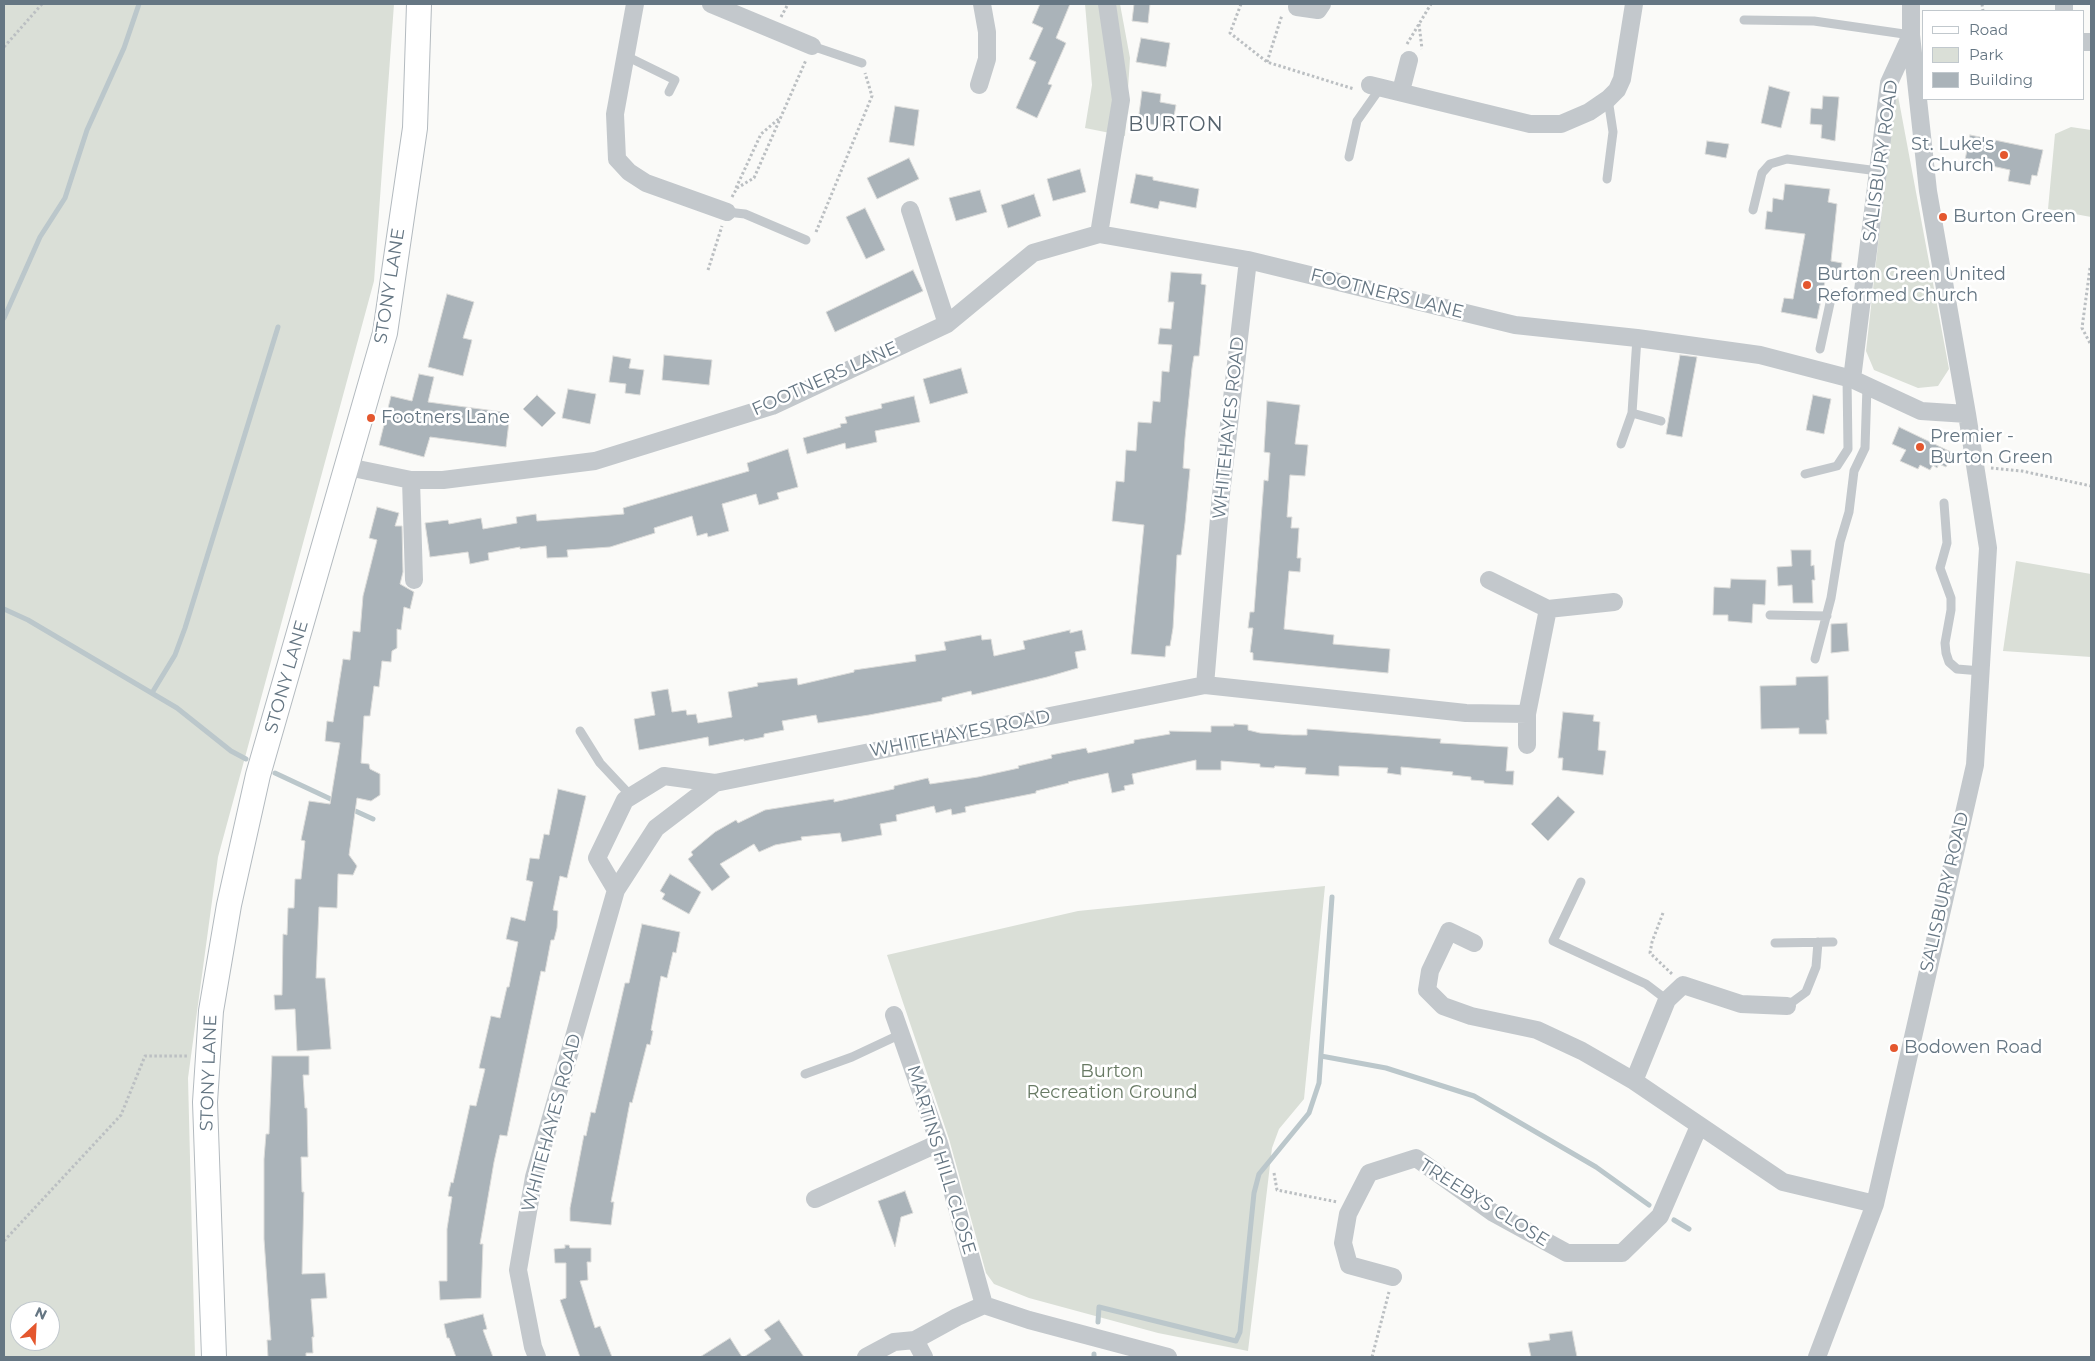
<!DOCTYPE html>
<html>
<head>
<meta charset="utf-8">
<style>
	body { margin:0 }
	#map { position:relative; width:2095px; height:1361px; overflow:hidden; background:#fafaf8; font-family:Montserrat,sans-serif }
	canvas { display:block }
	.frame { position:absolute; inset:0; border:5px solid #657683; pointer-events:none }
	.legend { position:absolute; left:1922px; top:10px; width:162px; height:90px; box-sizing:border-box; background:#fff; border:1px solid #c1c8cd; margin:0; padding:6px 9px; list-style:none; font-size:15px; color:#657683 }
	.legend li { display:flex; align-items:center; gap:10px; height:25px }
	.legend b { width:25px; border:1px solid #c1c8cd }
	.north { position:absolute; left:10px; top:1301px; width:50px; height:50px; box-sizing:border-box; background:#fff; border:1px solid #c1c8cd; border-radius:50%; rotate:25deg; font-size:14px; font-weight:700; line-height:20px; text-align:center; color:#657683 }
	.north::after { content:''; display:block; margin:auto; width:18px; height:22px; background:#e4572e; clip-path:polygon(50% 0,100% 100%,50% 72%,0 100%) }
</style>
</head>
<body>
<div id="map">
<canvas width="2095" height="1361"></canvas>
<div class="frame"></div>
<ul class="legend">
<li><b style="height:6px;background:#fff"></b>Road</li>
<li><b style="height:14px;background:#dadfd7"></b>Park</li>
<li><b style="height:14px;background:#aab3b9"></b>Building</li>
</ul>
<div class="north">N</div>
</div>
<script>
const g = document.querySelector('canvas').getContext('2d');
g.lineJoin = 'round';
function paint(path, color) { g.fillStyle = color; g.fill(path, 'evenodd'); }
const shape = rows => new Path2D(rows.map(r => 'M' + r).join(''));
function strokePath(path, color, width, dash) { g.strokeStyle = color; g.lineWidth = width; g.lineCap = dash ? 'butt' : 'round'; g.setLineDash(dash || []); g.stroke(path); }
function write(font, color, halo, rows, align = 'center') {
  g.font = font + ' Montserrat,sans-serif'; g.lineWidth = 5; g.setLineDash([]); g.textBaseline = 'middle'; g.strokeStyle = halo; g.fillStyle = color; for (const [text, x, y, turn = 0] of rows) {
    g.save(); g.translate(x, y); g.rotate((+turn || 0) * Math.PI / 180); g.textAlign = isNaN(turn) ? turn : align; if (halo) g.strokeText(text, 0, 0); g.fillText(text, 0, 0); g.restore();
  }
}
const green = shape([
	[4,4,394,4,374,281,218,857,188,1078,195,1357,4,1357],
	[20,1311,50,1311,50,1341,20,1341],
	[1085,4,1120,4,1130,58,1125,136,1085,128,1092,85],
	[1896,85,1949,369,1938,386,1918,388,1874,370,1866,351],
	[2071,127,2091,130,2091,217,2048,209,2055,134],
	[2016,561,2091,574,2091,657,2003,651],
	[1325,886,1304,1099,1279,1129,1272,1148,1248,1351,1158,1333,1029,1298,994,1284,986,1273,949,1139,887,955,1078,911]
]);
const stream = shape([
	[4,318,40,237,65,198,87,130,124,48,139,4],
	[4,609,28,620,177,708,231,751,246,759],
	[152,693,175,655,185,628,278,327],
	[275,773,337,802],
	[351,809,373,819],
	[1321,1056,1386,1068,1474,1096,1596,1167,1649,1205],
	[1674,1220,1689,1229],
	[1098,1322,1099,1307,1236,1341,1240,1332,1254,1193,1259,1174,1309,1113,1319,1083,1332,897],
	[1094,1357,1094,1354]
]);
const building = shape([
	[1040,4,1070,4,1056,38,1066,43,1048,84,1052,85,1037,118,1016,108,1036,62,1029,59,1043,28,1032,23,1040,4],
	[1134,4,1150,4,1148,23,1132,21,1134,4],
	[1141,38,1170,43,1166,67,1136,62,1141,38],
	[1769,86,1790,92,1781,128,1761,123,1769,86],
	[1142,91,1161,94,1160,102,1176,105,1172,128,1138,122,1142,91],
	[1823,96,1839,97,1835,141,1821,138,1822,125,1810,124,1811,108,1822,109,1823,96],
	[895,106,919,110,914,146,889,142,895,106],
	[1970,135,2043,150,2037,176,2032,175,2030,185,2008,181,2010,170,1965,160,1970,135],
	[1707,141,1729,144,1726,158,1705,154,1707,141],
	[909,158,919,179,877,199,867,178,909,158],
	[1080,169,1086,192,1053,201,1047,179,1080,169],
	[1136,174,1153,177,1153,180,1199,189,1196,208,1160,201,1158,209,1130,203,1136,174],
	[1785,184,1830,189,1828,202,1837,204,1831,261,1842,263,1839,280,1826,277,1817,319,1781,312,1784,298,1793,299,1805,234,1765,229,1767,211,1772,212,1773,198,1783,200,1785,184],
	[980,190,987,212,956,221,949,198,980,190],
	[1034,194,1041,216,1008,228,1001,205,1034,194],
	[865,208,885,250,866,259,846,217,865,208],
	[913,270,923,291,835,332,826,312,913,270],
	[1171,272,1202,274,1201,284,1206,285,1199,356,1194,356,1192,368,1185,438,1183,468,1190,469,1185,523,1181,555,1177,555,1173,628,1170,646,1166,646,1165,657,1131,654,1144,525,1112,521,1116,481,1124,482,1126,450,1136,451,1138,422,1151,423,1153,401,1160,402,1162,371,1169,372,1172,345,1158,344,1160,328,1171,329,1174,302,1168,302,1171,272],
	[447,294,474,302,463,338,472,340,463,376,428,367,447,294],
	[664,355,712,360,709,385,662,380,664,355],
	[1680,355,1697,357,1682,437,1666,434,1680,355],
	[613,356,631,359,629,368,644,370,640,395,625,393,626,384,609,382,613,356],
	[961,368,968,393,930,404,923,379,961,368],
	[419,374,434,377,428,402,510,413,506,447,430,437,424,457,379,445,391,396,412,401,419,374],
	[568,389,596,394,590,424,562,418,568,389],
	[537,395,556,413,542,427,523,409,537,395],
	[1813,395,1831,399,1824,434,1806,430,1813,395],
	[914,396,920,422,875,431,877,442,846,449,845,443,807,454,803,438,841,427,840,424,847,423,845,417,882,408,881,404,914,396],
	[1267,401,1300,405,1295,444,1308,445,1305,476,1290,475,1287,517,1292,517,1291,528,1299,528,1297,558,1301,558,1300,572,1289,571,1284,629,1334,635,1333,644,1390,649,1388,673,1253,660,1253,653,1250,652,1253,628,1248,628,1250,612,1254,612,1264,480,1268,481,1270,453,1264,452,1267,401],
	[1899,427,1953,453,1946,467,1939,464,1937,468,1933,465,1930,470,1920,465,1918,469,1900,461,1906,450,1892,444,1899,427],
	[788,449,798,487,777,493,779,499,759,505,756,494,722,504,729,531,708,537,707,533,697,536,692,516,654,528,655,533,610,547,567,550,568,557,547,558,546,546,520,549,520,547,488,553,489,560,470,564,468,552,430,557,425,523,448,520,449,524,481,518,483,529,517,523,516,517,536,514,537,521,624,514,623,508,749,471,747,463,788,449],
	[377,507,399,513,395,526,402,526,403,572,400,584,414,592,410,609,404,607,401,630,397,629,397,648,392,651,391,662,382,661,379,687,374,686,370,716,364,716,361,763,369,764,370,769,380,774,380,795,371,801,357,798,349,855,357,866,353,875,338,874,337,908,319,907,316,978,325,978,331,1049,297,1051,295,1009,275,1010,274,995,282,995,283,934,287,935,288,908,294,908,295,879,301,879,305,841,301,840,309,801,330,804,340,743,325,741,327,721,333,722,343,659,350,660,353,631,360,632,363,596,377,540,369,538,377,507],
	[1791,550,1811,550,1811,566,1814,565,1815,580,1812,580,1813,603,1793,603,1792,585,1778,586,1777,567,1792,566,1791,550],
	[1731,579,1766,580,1765,605,1753,604,1752,623,1728,621,1728,615,1713,615,1714,587,1730,588,1731,579],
	[1847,623,1849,651,1831,653,1831,624,1847,623],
	[1070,630,1070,633,1082,630,1086,650,1075,652,1078,668,1047,677,972,695,971,691,942,698,942,701,869,715,818,723,816,715,782,721,784,730,764,734,764,737,744,741,744,739,709,746,708,737,639,750,634,719,655,715,651,692,668,689,672,712,686,710,687,715,696,714,698,723,732,717,728,692,758,686,757,683,797,678,798,685,854,672,854,670,916,661,915,655,946,650,944,642,981,635,982,640,991,639,994,656,1025,649,1023,641,1070,630],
	[1828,676,1829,720,1826,720,1827,734,1799,734,1799,728,1761,729,1760,686,1796,685,1796,677,1828,676],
	[1563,712,1594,715,1593,721,1600,722,1598,750,1606,751,1603,775,1562,770,1563,758,1558,758,1563,712],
	[1234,724,1248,725,1248,730,1260,733,1293,735,1307,735,1307,729,1441,739,1440,743,1508,747,1506,771,1514,771,1513,785,1484,783,1484,781,1471,780,1471,777,1452,775,1453,772,1401,767,1401,775,1387,773,1388,768,1339,766,1339,776,1305,774,1306,768,1275,766,1274,768,1260,767,1260,764,1221,761,1221,770,1196,770,1196,760,1132,774,1134,784,1124,786,1125,790,1112,793,1108,773,1068,782,1069,783,1036,791,1036,793,974,805,965,807,966,812,952,815,951,809,936,813,934,806,896,815,897,821,880,824,882,835,842,842,840,833,801,837,802,840,775,845,759,852,754,844,720,864,730,877,712,891,688,859,693,855,691,852,715,832,736,820,738,823,765,810,834,799,834,802,894,789,894,786,928,778,930,784,978,777,1019,768,1018,766,1052,758,1051,755,1086,748,1088,753,1134,743,1134,740,1170,734,1169,731,1211,732,1211,726,1234,726,1234,724],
	[558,789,586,796,567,878,560,876,553,910,558,911,557,928,554,940,551,940,545,972,541,971,507,1136,500,1135,494,1162,480,1244,483,1244,481,1298,440,1300,439,1281,447,1281,447,1229,452,1197,448,1196,451,1182,453,1183,470,1105,476,1106,485,1069,479,1068,491,1016,500,1018,507,987,509,987,518,942,506,939,511,917,525,921,533,882,526,880,530,858,539,859,544,834,549,835,558,789],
	[1558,796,1575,812,1548,841,1531,824,1558,796],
	[670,874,701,892,689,914,662,899,665,894,660,891,670,874],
	[642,924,680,932,676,953,673,952,667,978,661,976,651,1030,653,1031,650,1045,647,1044,632,1103,630,1102,611,1202,614,1202,611,1225,570,1221,570,1208,584,1135,586,1136,591,1112,595,1113,625,983,629,983,642,924],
	[272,1056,309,1056,309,1075,303,1075,305,1108,307,1108,308,1157,301,1157,302,1192,304,1192,302,1274,325,1273,327,1298,311,1299,314,1337,312,1337,313,1353,306,1353,306,1357,268,1357,267,1340,271,1340,264,1239,264,1159,266,1134,269,1134,272,1056],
	[905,1191,913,1213,901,1217,895,1247,878,1201,905,1191],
	[565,1245,569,1245,570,1248,591,1248,591,1262,587,1262,588,1280,580,1281,595,1328,600,1326,612,1357,580,1357,560,1300,566,1298,566,1263,555,1263,554,1249,565,1248,565,1245],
	[483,1314,487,1329,483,1330,493,1357,456,1357,449,1338,447,1338,444,1324,483,1314],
	[779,1320,804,1357,744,1357,771,1339,764,1330,779,1320],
	[1572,1331,1577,1357,1531,1357,1528,1343,1550,1340,1549,1334,1572,1331],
	[730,1338,742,1357,700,1357,730,1338]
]);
const path = shape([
	[1241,4,1230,33,1267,62,1354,89],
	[1982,4,1983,11],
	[781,17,788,4],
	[1419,24,1422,49],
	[1407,44,1431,4],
	[4,47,42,4],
	[1267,62,1282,15],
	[736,188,761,134,781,117],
	[732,197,737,188,754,178,806,60],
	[816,232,872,96,865,73],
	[2090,268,2082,328,2091,345],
	[708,270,722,226],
	[1991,468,2022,471,2091,486],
	[1663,913,1652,942,1650,953,1672,974],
	[1274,1173,1277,1190,1337,1202],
	[4,1241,121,1115,145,1056,189,1056],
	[1372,1357,1389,1292]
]);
const service = shape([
	[1744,20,1814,21,1911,35],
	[812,46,862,63],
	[626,56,675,80,669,92],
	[1349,157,1357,121,1381,87],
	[1607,179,1613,132,1608,99],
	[1753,210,1762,173,1770,164,1787,159,1878,171],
	[727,212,745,214,806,240],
	[1820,349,1832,294,1862,298],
	[1632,413,1661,421],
	[1621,444,1632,413,1637,338],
	[1805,474,1837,466,1848,449,1847,378],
	[1944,503,1947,543,1940,568,1951,598,1951,610,1945,643,1946,653,1949,662,1957,669,1981,671],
	[1770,615,1827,616],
	[1815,659,1831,598,1840,542,1849,512,1854,471,1865,448,1867,386],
	[580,731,600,763,631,796],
	[1581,882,1553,941,1646,984,1667,1000],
	[1775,943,1833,942],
	[1787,1006,1806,992,1816,967,1818,942],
	[805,1074,852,1057,901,1034]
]);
const minor = shape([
	[635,4,615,114,617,159,629,172,646,183,727,212],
	[711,4,812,46],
	[2064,4,2064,11],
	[1297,7,1318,10,1322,4],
	[2084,42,2091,42],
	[979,85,987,59,987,32,982,4],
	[1370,85,1530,124,1561,124,1589,112,1608,99,1617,90,1622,79,1634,4],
	[1401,91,1409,60],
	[910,210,947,324],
	[1099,234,1121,100,1107,4],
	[1248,260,1221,494,1205,685,1466,713,1527,714,1527,745],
	[1852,379,1889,83,1911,35],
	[348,467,411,480,443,480,595,461,772,406,947,324,1033,253,1099,234,1248,260,1515,325,1637,338,1760,355,1852,379,1921,411,1967,414],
	[411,480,414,580],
	[1489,580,1548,609],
	[1527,714,1548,609,1614,602],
	[616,890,597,858,625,800,664,776,715,783],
	[1474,943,1449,931,1430,971,1427,990,1443,1006,1471,1016,1537,1030,1582,1051,1634,1081,1783,1182,1875,1204],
	[894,1015,939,1143,984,1305],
	[1634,1081,1667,1000,1683,985,1741,1004,1787,1006],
	[815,1199,939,1143],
	[1393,1277,1349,1265,1343,1243,1348,1214,1369,1173,1416,1158,1492,1212,1567,1253,1622,1253,1660,1216,1699,1126],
	[915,1340,924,1357],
	[537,1357,533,1347,518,1270,534,1177,616,890,656,828,715,783,1205,685],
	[866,1357,894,1342,915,1340,957,1317,984,1305,1029,1320,1168,1357],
	[1817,1357,1875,1204,1975,765,1988,548,1967,414,1928,191,1911,35,1911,4]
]);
const secondary = shape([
	[214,1357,205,1102,211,1011,229,905,258,775,385,333,415,128,419,4]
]);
const markers = [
	[2004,155,5,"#e4572e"],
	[1943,217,5,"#e4572e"],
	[1807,285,5,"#e4572e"],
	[371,418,5,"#e4572e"],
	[1920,447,5,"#e4572e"],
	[1894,1048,5,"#e4572e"]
];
const poiNames = [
	["St. Luke's",1994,145,"right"],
	["Church",1994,166,"right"],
	["Burton Green",1953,217],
	["Burton Green United",1817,275],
	["Reformed Church",1817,296],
	["Footners Lane",381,418],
	["Premier -",1930,437],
	["Burton Green",1930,458],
	["Bodowen Road",1904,1048]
];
const streetNames = [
	["SALISBURY ROAD",1881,161,-82],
	["STONY LANE",390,286,-81],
	["FOOTNERS LANE",1387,294,14],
	["FOOTNERS LANE",825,379,-24],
	["WHITEHAYES ROAD",1229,428,-84],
	["STONY LANE",287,677,-74],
	["WHITEHAYES ROAD",960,734,-11],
	["SALISBURY ROAD",1945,892,-77],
	["STONY LANE",209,1073,-88],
	["WHITEHAYES ROAD",552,1123,-75],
	["MARTINS HILL CLOSE",941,1160,73],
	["TREEBYS CLOSE",1484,1203,32]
];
const parkNames = [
	["Burton",1112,1072],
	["Recreation Ground",1112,1093]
];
const quarterNames = [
	["BURTON",1176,125]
];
paint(green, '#dadfd7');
strokePath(stream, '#bbc7cb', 5);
paint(building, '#aab3b9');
strokePath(building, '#dcdcda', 1);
strokePath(secondary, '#b3babf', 26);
strokePath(path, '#bbbfc2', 3, [2.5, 2.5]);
strokePath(service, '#c3c8cc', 9);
strokePath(minor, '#c3c8cc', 18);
strokePath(secondary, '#fff', 24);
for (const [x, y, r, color] of markers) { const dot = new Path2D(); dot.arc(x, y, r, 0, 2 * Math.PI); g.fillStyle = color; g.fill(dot); strokePath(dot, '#fff', 2); }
write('18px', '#657683', '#fff', poiNames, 'left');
write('18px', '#657683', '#fff', streetNames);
write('18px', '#687a64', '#fff', parkNames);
g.letterSpacing = '1px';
write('20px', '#57646e', '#fff', quarterNames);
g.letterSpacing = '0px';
</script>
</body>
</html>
